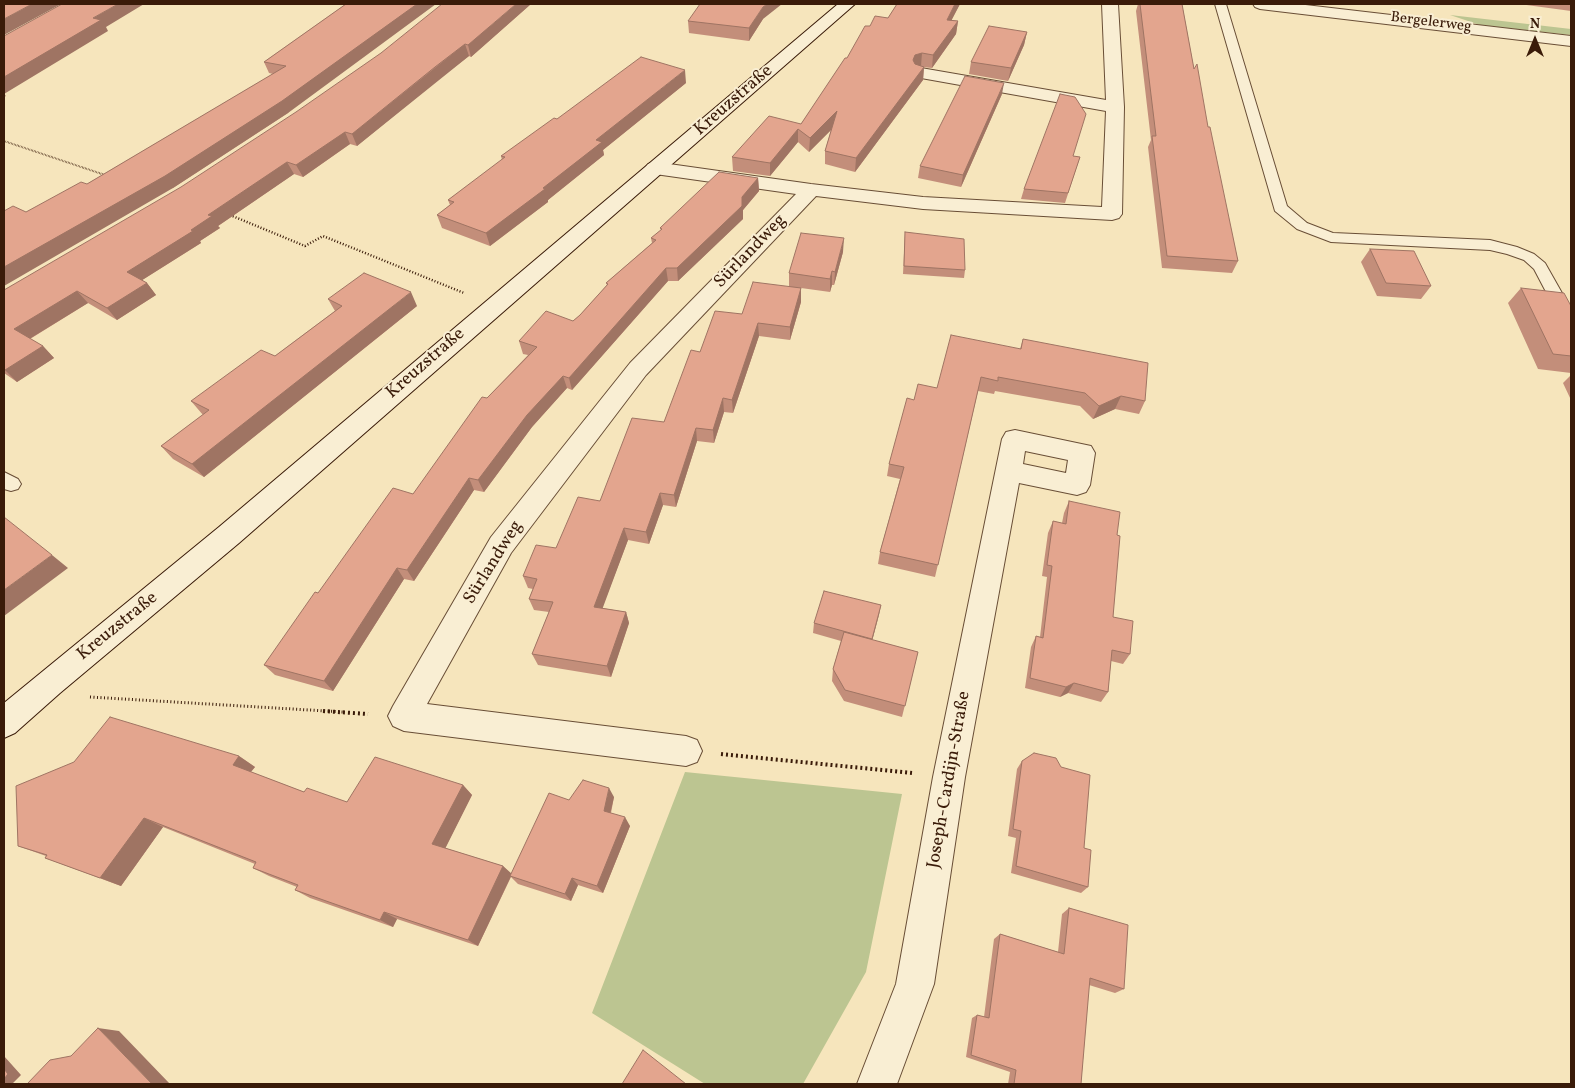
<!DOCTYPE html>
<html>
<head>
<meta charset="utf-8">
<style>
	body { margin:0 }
	#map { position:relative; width:1575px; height:1088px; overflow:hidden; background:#f6e5bc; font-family:Vollkorn,serif }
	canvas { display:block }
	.frame { position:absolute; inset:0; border:5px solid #3a1b09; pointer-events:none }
	.north { position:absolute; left:1510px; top:15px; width:50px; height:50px; -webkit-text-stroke:4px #f9eed3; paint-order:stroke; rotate:0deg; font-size:14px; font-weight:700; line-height:20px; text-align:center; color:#3a1b09 }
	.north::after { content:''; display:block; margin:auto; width:18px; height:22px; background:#3a1b09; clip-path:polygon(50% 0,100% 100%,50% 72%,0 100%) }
</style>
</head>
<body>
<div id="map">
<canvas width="1575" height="1088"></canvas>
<div class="frame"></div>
<div class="north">N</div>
</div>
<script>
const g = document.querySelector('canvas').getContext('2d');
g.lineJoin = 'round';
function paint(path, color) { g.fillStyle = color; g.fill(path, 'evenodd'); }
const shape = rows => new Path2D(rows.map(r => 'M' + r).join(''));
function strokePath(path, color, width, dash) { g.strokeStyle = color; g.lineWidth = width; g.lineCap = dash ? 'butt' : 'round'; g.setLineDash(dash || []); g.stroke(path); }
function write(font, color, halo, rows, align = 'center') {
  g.font = font + ' Vollkorn,serif'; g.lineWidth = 4; g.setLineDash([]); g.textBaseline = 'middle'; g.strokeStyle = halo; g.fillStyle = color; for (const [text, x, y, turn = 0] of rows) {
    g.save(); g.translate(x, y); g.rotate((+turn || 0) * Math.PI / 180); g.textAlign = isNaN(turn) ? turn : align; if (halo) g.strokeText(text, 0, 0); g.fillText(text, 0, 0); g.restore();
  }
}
const green = shape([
	[1450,15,1571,29,1571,35,1480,25],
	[685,772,902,794,866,972,803,1084,705,1084,592,1013]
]);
const pathFar3 = shape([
	[4,141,105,175]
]);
const pathFar2 = shape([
	[230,215,305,246,323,236,464,293]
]);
const pathFar1 = shape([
	[90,697,343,712]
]);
const path = shape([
	[323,711,368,714],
	[721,754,912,773]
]);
const lane = shape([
	[1215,4,1226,4,1287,206,1307,223,1333,233,1490,240,1517,247,1534,254,1545,263,1571,309,1571,329,1565,328,1534,269,1524,260,1507,254,1490,250,1331,242,1297,229,1275,211,1215,4],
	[4,472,18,479,21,484,18,489,11,491,4,489,4,472]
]);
const street = shape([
	[1102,4,1118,4,1124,107,1122,214,1119,218,1112,220,923,209,816,196,646,375,511,553,427,704,686,736,697,740,702,751,697,762,686,766,404,731,393,726,388,716,393,706,491,537,630,363,796,194,655,174,648,172,645,168,648,164,655,162,811,184,923,197,1102,207,1106,111,921,78,915,77,913,73,915,69,921,68,1106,100,1102,4],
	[1253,4,1297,4,1571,36,1571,46,1260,9,1255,7,1253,4],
	[1015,430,1091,446,1095,453,1090,485,1086,492,1077,495,1019,483,965,777,934,984,897,1084,857,1084,896,984,933,777,1002,439,1006,432,1015,430],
	[1025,451,1068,460,1066,473,1023,464,1025,451]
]);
const secondary = shape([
	[838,4,855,4,239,543,60,693,15,733,4,738,4,703,219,527,838,4]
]);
const wall = shape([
	[346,4,288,113,173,188,26,212,87,184,273,74,269,73,264,62],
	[531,4,471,57,469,56,439,79,357,146,350,144,303,177,294,174,218,226,220,228,200,241,201,243,142,280,147,283,156,295,117,320,88,303,30,339,43,346,54,358,17,382,4,373,4,290],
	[897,4,960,4,951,20,958,21,956,34,932,68,923,67,924,67,923,80,855,172,825,164,825,151,831,130,809,152,798,142,770,176,733,171,732,157,801,124,870,26,888,18],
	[1138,4,1182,4,1194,69,1238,261,1232,273,1162,268,1148,147,1151,140,1136,11],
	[1519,4,1571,4,1571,11],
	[763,19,749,41,689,33,688,21],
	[1027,32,1024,45,1008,81,969,74,971,62],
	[686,83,603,150,604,155,548,200,548,202,490,246,442,228,437,215,450,205,448,200,502,160,501,156,557,119],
	[1002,94,961,187,918,178,920,166],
	[1073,156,1080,157,1065,203,1021,199,1024,189],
	[758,178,759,191,743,210,743,219,678,281,668,281,572,390,567,388,532,427,484,492,474,490,414,581,404,579,333,691,275,675,264,665,318,593,413,494,487,398,528,355,523,354,519,341,573,321,580,315,607,285,606,283,652,243,651,238,661,230,660,228],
	[905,232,965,270,964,278,903,274],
	[1370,249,1431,286,1421,299,1377,296,1361,262],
	[843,252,834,285,832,285,830,292,801,288,801,302,790,340,759,336,733,413,724,412,714,443,697,441,676,507,663,505,649,544,628,540,602,608,626,612,629,623,611,677,538,665,532,654,549,612,534,610,529,599,533,589,528,588,523,576,556,548,600,501,664,422,700,352,742,314,789,286,789,273],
	[1521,288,1571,306,1571,373,1538,369,1508,303],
	[328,299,417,306,204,477,173,459,161,446,203,415,191,401,275,356,335,311],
	[1023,339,1145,401,1139,414,1115,409,1093,419,1080,406,995,391,994,394,978,391,935,577,878,564,880,552,900,479,887,476,889,464,914,400,1020,349],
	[1571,375,1571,400,1563,383],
	[1069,501,1117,535,1113,617,1130,654,1123,664,1111,661,1108,692,1101,702,1068,693,1060,697,1025,688,1031,647,1036,636,1040,637,1047,577,1042,576,1048,533,1053,521,1062,523,1064,513],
	[881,605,872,640,918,652,902,717,844,701,832,681,833,669,841,641,813,633,814,623],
	[239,756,255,767,251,772,304,792,347,802,463,785,472,795,445,848,503,866,511,874,569,800,614,797,611,813,630,826,603,893,578,885,571,901,518,884,511,877,478,946,397,919,393,927,310,898,295,890,297,887,269,876,253,868,255,864,163,827,121,886,45,858,46,856,18,846],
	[1022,761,1084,848,1088,887,1081,893,1011,873,1016,838,1008,836,1017,769],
	[1069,908,1124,989,1115,993,1089,985,1081,1084,1008,1084,1010,1072,966,1057,972,1018,977,1015,984,1017,994,939,1000,934,1058,952,1062,914]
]);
const shadedWall = shape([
	[32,4,61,4,4,35,4,19],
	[118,4,144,4,106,27,108,31,4,94,6,96,4,97,4,77,93,18],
	[417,4,436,4,288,113,173,188,4,286,4,267],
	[516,4,531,4,471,57,468,45],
	[767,4,782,4,763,19,749,41,749,28,763,7],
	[955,4,960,4,945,33,947,20],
	[958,21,956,34,932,68,933,55],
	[1027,32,1024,45,1008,81,1011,68],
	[465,44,469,56,357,146,352,134],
	[922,53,921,66,911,74,913,60,915,55],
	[924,67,923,80,855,172,856,158],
	[685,70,686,83,603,150,604,155,548,200,548,202,490,246,486,233,543,188,596,140],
	[1004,83,1002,94,961,187,963,175],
	[837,111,836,125,809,152,810,138],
	[798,129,798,142,770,176,770,163],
	[345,132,350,144,303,177,296,165],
	[287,162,294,174,218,226,220,228,200,241,201,243,136,284,127,272,191,230,208,215],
	[758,178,759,191,743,210,743,219,678,281,677,268,742,197],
	[844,238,843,252,834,285,835,272],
	[666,268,668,281,572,390,569,378],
	[832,271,832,285,830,292,830,279],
	[147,283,156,295,117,320,107,308],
	[801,288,801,302,790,340,790,327],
	[77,291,88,303,26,341,14,329],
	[411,292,417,306,204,477,192,464],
	[758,323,759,336,733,413,732,400],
	[43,346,54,358,17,382,5,370],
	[563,376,567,388,532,427,484,492,478,480,527,415],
	[1121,396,1115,409,1093,419,1099,406],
	[723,398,724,412,714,443,713,430],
	[696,428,697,441,676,507,674,495],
	[469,478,474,490,414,581,407,570],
	[660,493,663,505,649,544,646,532],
	[624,528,628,540,599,618,594,607],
	[52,555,68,568,4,616,4,590],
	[397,568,404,579,333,691,324,681],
	[881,605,879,615,870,649,872,639],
	[626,612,629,623,611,677,607,666],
	[1074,683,1068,693,1060,697,1066,687],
	[239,756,255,767,248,775,233,765],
	[463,785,472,795,443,853,432,844],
	[609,788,614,797,609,819,604,811],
	[625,817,630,826,603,893,597,886],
	[144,818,163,827,121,886,100,878],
	[503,866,512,874,478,946,468,940],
	[572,878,578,885,571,901,565,894],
	[384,912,397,919,393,927,380,920],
	[98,1028,119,1031,170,1084,152,1084],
	[4,1056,21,1075,12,1084,4,1084]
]);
const building = shape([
	[4,4,32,4,4,19,4,4],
	[62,4,118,4,93,18,101,20,4,77,4,36,62,4],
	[346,4,417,4,282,101,165,176,4,267,4,211,13,206,26,212,81,182,87,184,286,66,264,62,346,4],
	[442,4,516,4,468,45,465,44,435,67,352,134,345,132,296,165,287,162,208,215,212,216,191,230,193,231,127,272,147,283,107,308,77,291,14,329,43,346,5,370,4,369,4,290,181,187,296,112,381,53,442,4],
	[700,4,767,4,763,7,749,28,688,21,700,4],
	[897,4,955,4,947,20,958,21,933,55,922,53,915,55,913,60,915,64,924,67,856,158,825,151,837,111,810,138,798,129,770,163,732,157,769,116,801,124,845,58,847,58,865,26,870,26,875,16,888,18,897,4],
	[1140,4,1182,4,1194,69,1197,64,1208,127,1210,127,1238,261,1167,256,1152,136,1156,136,1140,4],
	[989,26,1027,32,1011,68,971,62,989,26],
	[641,57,685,70,596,140,602,142,543,188,545,189,486,233,437,215,454,202,448,200,505,157,501,156,554,118,557,119,641,57],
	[965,76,1004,83,963,175,920,166,965,76],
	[1060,94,1075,97,1086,114,1073,156,1080,157,1068,193,1024,189,1060,94],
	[719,172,758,178,742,197,742,206,677,268,666,268,569,378,563,376,527,415,478,480,469,478,407,570,397,568,324,681,264,665,315,592,318,593,393,488,413,494,482,397,487,398,537,347,519,341,546,311,573,321,580,315,608,284,606,283,656,240,651,238,662,229,660,228,719,172],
	[905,232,964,239,965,270,904,266,905,232],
	[801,233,844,238,835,272,832,271,830,279,789,273,801,233],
	[1370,249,1414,251,1431,286,1386,283,1370,249],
	[364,273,411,292,192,464,161,446,209,410,191,401,261,350,275,356,342,306,328,299,364,273],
	[753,282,801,288,790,327,758,323,732,400,723,398,713,430,696,428,674,495,660,493,646,532,624,528,594,607,626,612,607,666,532,654,553,602,529,599,537,579,523,576,536,545,556,548,578,497,600,501,632,418,664,422,691,350,700,352,715,311,742,314,753,282],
	[1521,288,1564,293,1571,306,1571,356,1553,354,1521,288],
	[951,335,1021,349,1023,339,1148,363,1145,401,1121,396,1099,406,1085,393,998,377,998,381,981,377,938,565,880,552,904,467,889,464,907,398,914,400,918,384,937,388,951,335],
	[1069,501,1120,512,1117,535,1120,536,1113,617,1133,621,1130,654,1112,650,1108,692,1074,683,1066,687,1030,678,1036,636,1043,638,1052,566,1047,565,1053,521,1066,524,1069,501],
	[4,517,52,555,4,590,4,517],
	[824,591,881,605,872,639,814,623,824,591],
	[844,632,918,652,905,706,845,690,833,669,844,632],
	[110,717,239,756,233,765,304,792,307,788,347,802,375,757,463,785,432,844,503,866,468,940,384,912,380,920,295,890,298,885,253,868,256,862,144,818,100,878,45,858,47,855,18,846,16,786,74,762,110,717],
	[1034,753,1056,758,1061,767,1090,775,1084,848,1091,850,1088,887,1016,866,1021,831,1013,829,1022,761,1034,753],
	[583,780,609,788,604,811,625,817,597,886,572,878,565,894,510,876,549,793,569,800,583,780],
	[1069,908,1128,925,1124,989,1090,978,1081,1084,1014,1084,1016,1070,971,1055,977,1015,989,1018,1000,934,1064,954,1069,908],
	[98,1028,152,1084,27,1084,50,1060,71,1056,98,1028],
	[643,1050,686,1084,622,1084,643,1050],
	[4,1069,8,1074,4,1079,4,1069]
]);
const farStreetnames = [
	["Bergelerweg",1431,23,7]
];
const streetNames = [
	["Kreuzstraße",734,101,-41],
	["Sürlandweg",751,252,-46],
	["Kreuzstraße",426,364,-41],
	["Sürlandweg",494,563,-58],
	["Kreuzstraße",118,627,-39],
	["Joseph-Cardijn-Straße",950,780,-80]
];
paint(green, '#bcc591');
strokePath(lane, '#694e36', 2);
strokePath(street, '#694e36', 2);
strokePath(secondary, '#3a1b09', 2);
strokePath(pathFar3, '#3a1b09', 2, [0.5, 1]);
strokePath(pathFar2, '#3a1b09', 2.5, [1, 2]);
strokePath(pathFar1, '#3a1b09', 3, [1, 2.5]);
strokePath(path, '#3a1b09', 4, [2, 3]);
paint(lane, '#f9eed3');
paint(street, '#f9eed3');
paint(secondary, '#f9eed3');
paint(wall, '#c38e7a');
paint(shadedWall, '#9f7463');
paint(building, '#e3a58e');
strokePath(building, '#9f7463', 1);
write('15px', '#3a1b09', '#f9eed3', farStreetnames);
write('18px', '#3a1b09', '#f9eed3', streetNames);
</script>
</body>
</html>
